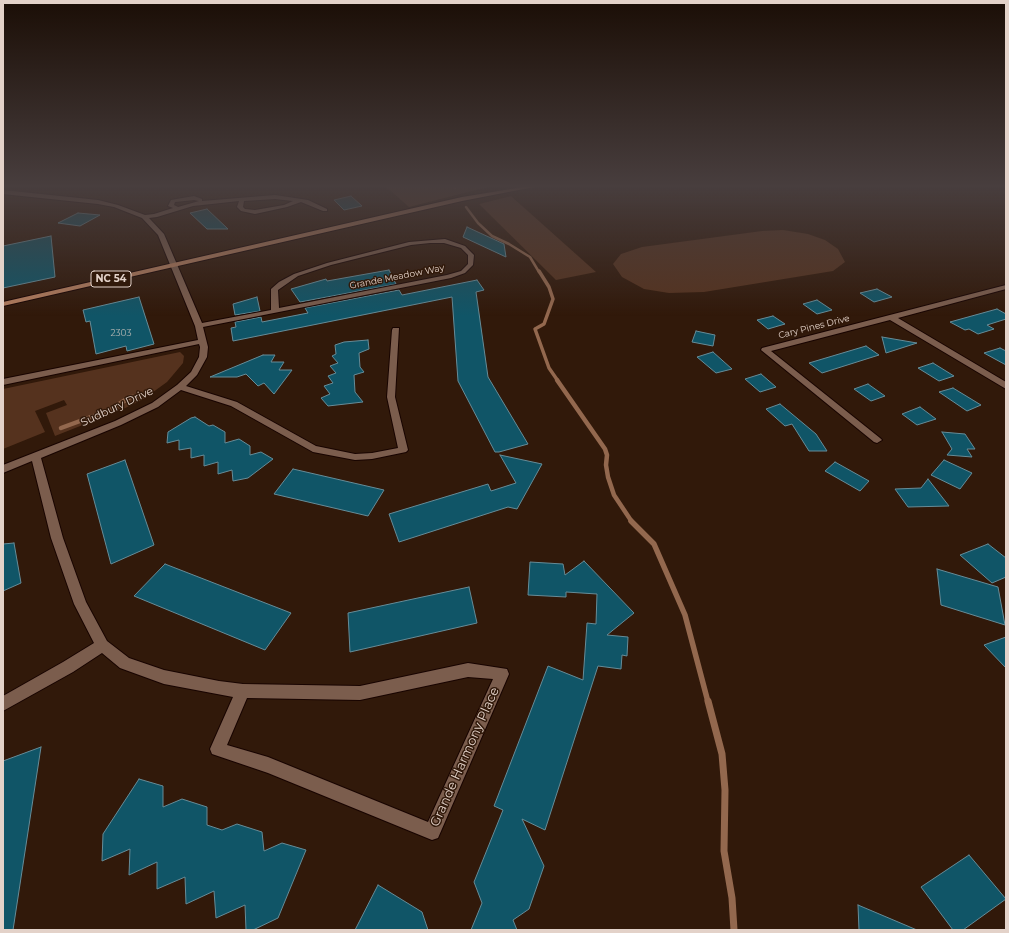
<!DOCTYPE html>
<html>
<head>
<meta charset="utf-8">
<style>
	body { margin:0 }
	#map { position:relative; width:1009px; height:933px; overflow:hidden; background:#31190a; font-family:Montserrat,sans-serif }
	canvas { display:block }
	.frame { position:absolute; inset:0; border:4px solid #e3d2c9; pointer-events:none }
</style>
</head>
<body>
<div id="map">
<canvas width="1009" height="933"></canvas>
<div class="frame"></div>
</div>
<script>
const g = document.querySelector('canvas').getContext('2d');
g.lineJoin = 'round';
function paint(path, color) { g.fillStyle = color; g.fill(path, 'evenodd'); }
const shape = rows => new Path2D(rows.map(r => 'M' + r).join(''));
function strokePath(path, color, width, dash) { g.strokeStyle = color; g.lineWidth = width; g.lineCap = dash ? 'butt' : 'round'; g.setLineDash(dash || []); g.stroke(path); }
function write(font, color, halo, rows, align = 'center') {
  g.font = font + ' Montserrat,sans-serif'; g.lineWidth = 3; g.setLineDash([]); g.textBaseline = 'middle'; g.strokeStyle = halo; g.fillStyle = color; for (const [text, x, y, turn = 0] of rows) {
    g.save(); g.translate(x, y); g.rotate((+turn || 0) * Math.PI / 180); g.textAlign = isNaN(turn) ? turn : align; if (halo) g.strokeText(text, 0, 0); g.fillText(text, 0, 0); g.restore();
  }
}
const green = shape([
	[385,186,492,186,409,207],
	[511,196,596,272,556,280,479,204],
	[783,230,808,234,825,240,838,249,845,262,833,271,704,292,669,293,644,289,622,277,613,264,621,254,642,247,762,231],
	[180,352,184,356,183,363,178,369,167,382,142,400,123,409,55,436,46,413,67,405,64,400,35,411,45,432,3,449,3,389]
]);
const streamFar4 = shape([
	[454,186,455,188],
	[466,207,478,223,492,236,509,244,530,257,539,272]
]);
const streamFar3 = shape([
	[539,271,549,287,553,299,544,324,535,329,549,368,558,381]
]);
const streamFar2 = shape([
	[557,380,605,449,607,455,606,465,608,477,614,495,632,522],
	[61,428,110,410,130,397,136,397]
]);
const streamFar1 = shape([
	[631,521,654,544,685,615,708,702]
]);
const stream = shape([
	[708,701,722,754,725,790,724,851,732,898,734,930]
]);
const building = shape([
	[351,196,362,206,344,210,334,200,351,196],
	[207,209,228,229,207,229,190,213,207,209],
	[78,213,100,215,80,226,58,223,78,213],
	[467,227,504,244,506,257,463,237,467,227],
	[51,236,55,277,3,288,3,246,51,236],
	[389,270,396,284,300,302,291,289,326,279,327,281,389,270],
	[477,280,484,290,476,292,488,377,528,444,499,452,495,452,458,381,452,297,233,341,231,328,236,327,235,322,261,317,262,322,308,313,305,308,399,290,402,295,477,280],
	[877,289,892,297,874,302,860,293,877,289],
	[139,297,154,344,127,351,126,346,96,354,90,321,86,322,83,310,139,297],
	[257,297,260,311,235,315,233,304,257,297],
	[817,300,832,310,817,314,803,304,817,300],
	[997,309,1006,314,1006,319,987,325,994,329,978,334,969,329,965,330,950,322,997,309],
	[773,316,785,324,768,329,757,320,773,316],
	[696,331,715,335,713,346,692,342,696,331],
	[882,337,917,343,886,353,882,337],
	[368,340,369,349,359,353,360,367,364,372,354,375,355,392,363,402,328,406,321,398,330,394,324,386,333,383,328,376,336,373,330,366,338,363,332,356,336,354,335,345,344,342,368,340],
	[866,346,879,355,822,373,809,363,866,346],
	[1000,348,1006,351,1006,365,984,353,1000,348],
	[713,352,732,369,716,373,697,357,713,352],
	[263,355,275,355,271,362,284,362,279,370,292,370,274,394,264,383,258,386,246,374,237,377,210,377,263,355],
	[933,363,954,376,939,381,918,368,933,363],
	[761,374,776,387,760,392,745,379,761,374],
	[868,384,885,396,871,401,854,389,868,384],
	[953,388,981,405,967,411,939,392,953,388],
	[780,404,816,434,827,451,809,451,792,424,785,426,766,409,780,404],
	[920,407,936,419,917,425,902,414,920,407],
	[195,417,209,426,213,425,225,432,225,443,239,439,250,446,250,455,261,452,273,459,248,478,233,481,232,470,218,474,218,462,204,466,204,455,191,458,191,448,179,450,179,440,167,443,168,432,191,418,195,417],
	[942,432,965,434,975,449,967,449,972,457,947,455,952,449,942,432],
	[500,455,542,464,517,509,508,507,399,542,389,514,488,484,491,491,516,483,500,455],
	[125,460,154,545,111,564,87,474,125,460],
	[944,460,972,473,960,489,931,475,944,460],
	[835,462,869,481,860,491,825,471,835,462],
	[293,469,384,490,368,516,274,494,293,469],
	[928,479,949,506,908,507,895,489,921,488,928,479],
	[14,543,21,583,3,591,3,544,14,543],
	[988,544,1006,558,1006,577,992,583,960,555,988,544],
	[584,561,634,613,607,635,628,637,627,656,622,655,621,669,598,666,545,830,522,819,544,866,529,909,513,920,517,930,471,930,482,903,474,882,503,810,494,806,548,666,583,680,587,623,596,624,597,594,566,592,566,597,528,595,530,562,563,564,565,575,584,561],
	[165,564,291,613,265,650,134,596,165,564],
	[937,569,998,587,1005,625,941,605,937,569],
	[469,587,477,623,350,652,348,613,469,587],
	[1006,637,1006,668,984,645,1006,637],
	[41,747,13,930,3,930,3,761,41,747],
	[139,779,163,786,163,807,182,799,207,807,207,825,222,830,237,824,262,832,264,851,282,843,306,850,278,918,253,930,246,930,245,905,216,918,214,891,186,904,185,877,157,889,157,862,129,875,130,849,102,861,103,834,139,779],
	[969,855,1006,899,963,930,953,930,921,887,969,855],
	[378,885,422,912,428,930,355,930,378,885],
	[858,905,917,930,859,930,858,905]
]);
const minor = shape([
	[3,190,98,200,118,205,145,215,154,214,173,208,168,206,171,200,194,196,202,199,202,201,275,195,308,200,327,209,327,211,323,211,301,202,287,207,255,214,241,211,237,207,239,201,193,206,157,217,149,218,164,234,202,323,271,310,271,289,279,282,294,274,327,263,409,242,445,239,465,246,474,255,473,265,465,273,451,278,203,327,208,347,207,357,197,375,186,386,237,402,316,446,355,454,372,453,398,448,387,397,392,330,393,328,399,328,395,397,408,450,406,452,372,459,355,460,313,452,231,406,181,390,158,407,121,425,41,458,63,538,86,602,107,641,129,658,164,670,219,681,243,684,360,686,468,663,507,669,509,674,438,838,432,840,268,773,212,754,210,749,233,697,164,684,120,668,102,653,73,672,3,711,3,696,63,662,94,643,74,604,51,538,32,461,3,473,3,465,115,421,152,403,177,385,191,372,199,357,200,347,199,344,3,385,3,379,198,340,195,326,158,235,142,218,114,207,98,204,3,194,3,190],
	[275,199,293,201,284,205,255,210,245,209,243,207,244,201,275,199],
	[194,200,199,201,178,207,174,205,175,202,194,200],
	[430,243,444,243,461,248,468,255,468,264,461,271,447,275,279,308,278,290,298,276,331,265,411,245,430,243],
	[468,677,493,679,428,822,268,757,227,745,247,698,360,700,468,677],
	[1006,285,1006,289,898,318,1006,382,1006,389,890,320,771,351,880,438,882,440,877,443,874,442,761,350,762,348,1006,285]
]);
const major = shape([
	[529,186,539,186,462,201,3,306,3,302,462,197,529,186]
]);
const farStreetnames = [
	["Grande Meadow Way",397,277,-11],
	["Cary Pines Drive",814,327,-14]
];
const numberNames = [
	["2303",121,333]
];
const shields = [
	[111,279,40]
];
const shieldNames = [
	["NC 54",111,279]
];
const streetNames = [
	["Sudbury Drive",117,407,-25]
];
const nearStreetnames = [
	["Grande Harmony Place",465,757,-66]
];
paint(green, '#55321e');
strokePath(streamFar4, '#93684e', 2.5);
strokePath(streamFar3, '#93684e', 3.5);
strokePath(streamFar2, '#93684e', 4.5);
strokePath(streamFar1, '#93684e', 5.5);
strokePath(stream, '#93684e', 7);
paint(building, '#105567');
strokePath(building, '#668c98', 1);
strokePath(minor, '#180400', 2);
strokePath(major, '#180400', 2);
paint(minor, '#7b5d4d');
paint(major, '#b37d5e');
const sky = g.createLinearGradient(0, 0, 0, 316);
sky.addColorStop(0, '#1b0e06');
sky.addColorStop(0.59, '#483e3e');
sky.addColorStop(1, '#483e3e00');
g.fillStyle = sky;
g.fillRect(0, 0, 1009, 316);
write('9px', '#e3d2c9', '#31190a', farStreetnames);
write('9px', '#aeb3b0', null, numberNames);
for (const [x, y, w] of shields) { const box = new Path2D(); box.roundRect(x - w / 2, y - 8, w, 16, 3); g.fillStyle = '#31190a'; g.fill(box); strokePath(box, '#e3d2c9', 1); }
write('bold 10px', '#e3d2c9', null, shieldNames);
write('11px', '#e3d2c9', '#31190a', streetNames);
write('13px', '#e3d2c9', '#31190a', nearStreetnames);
</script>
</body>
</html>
